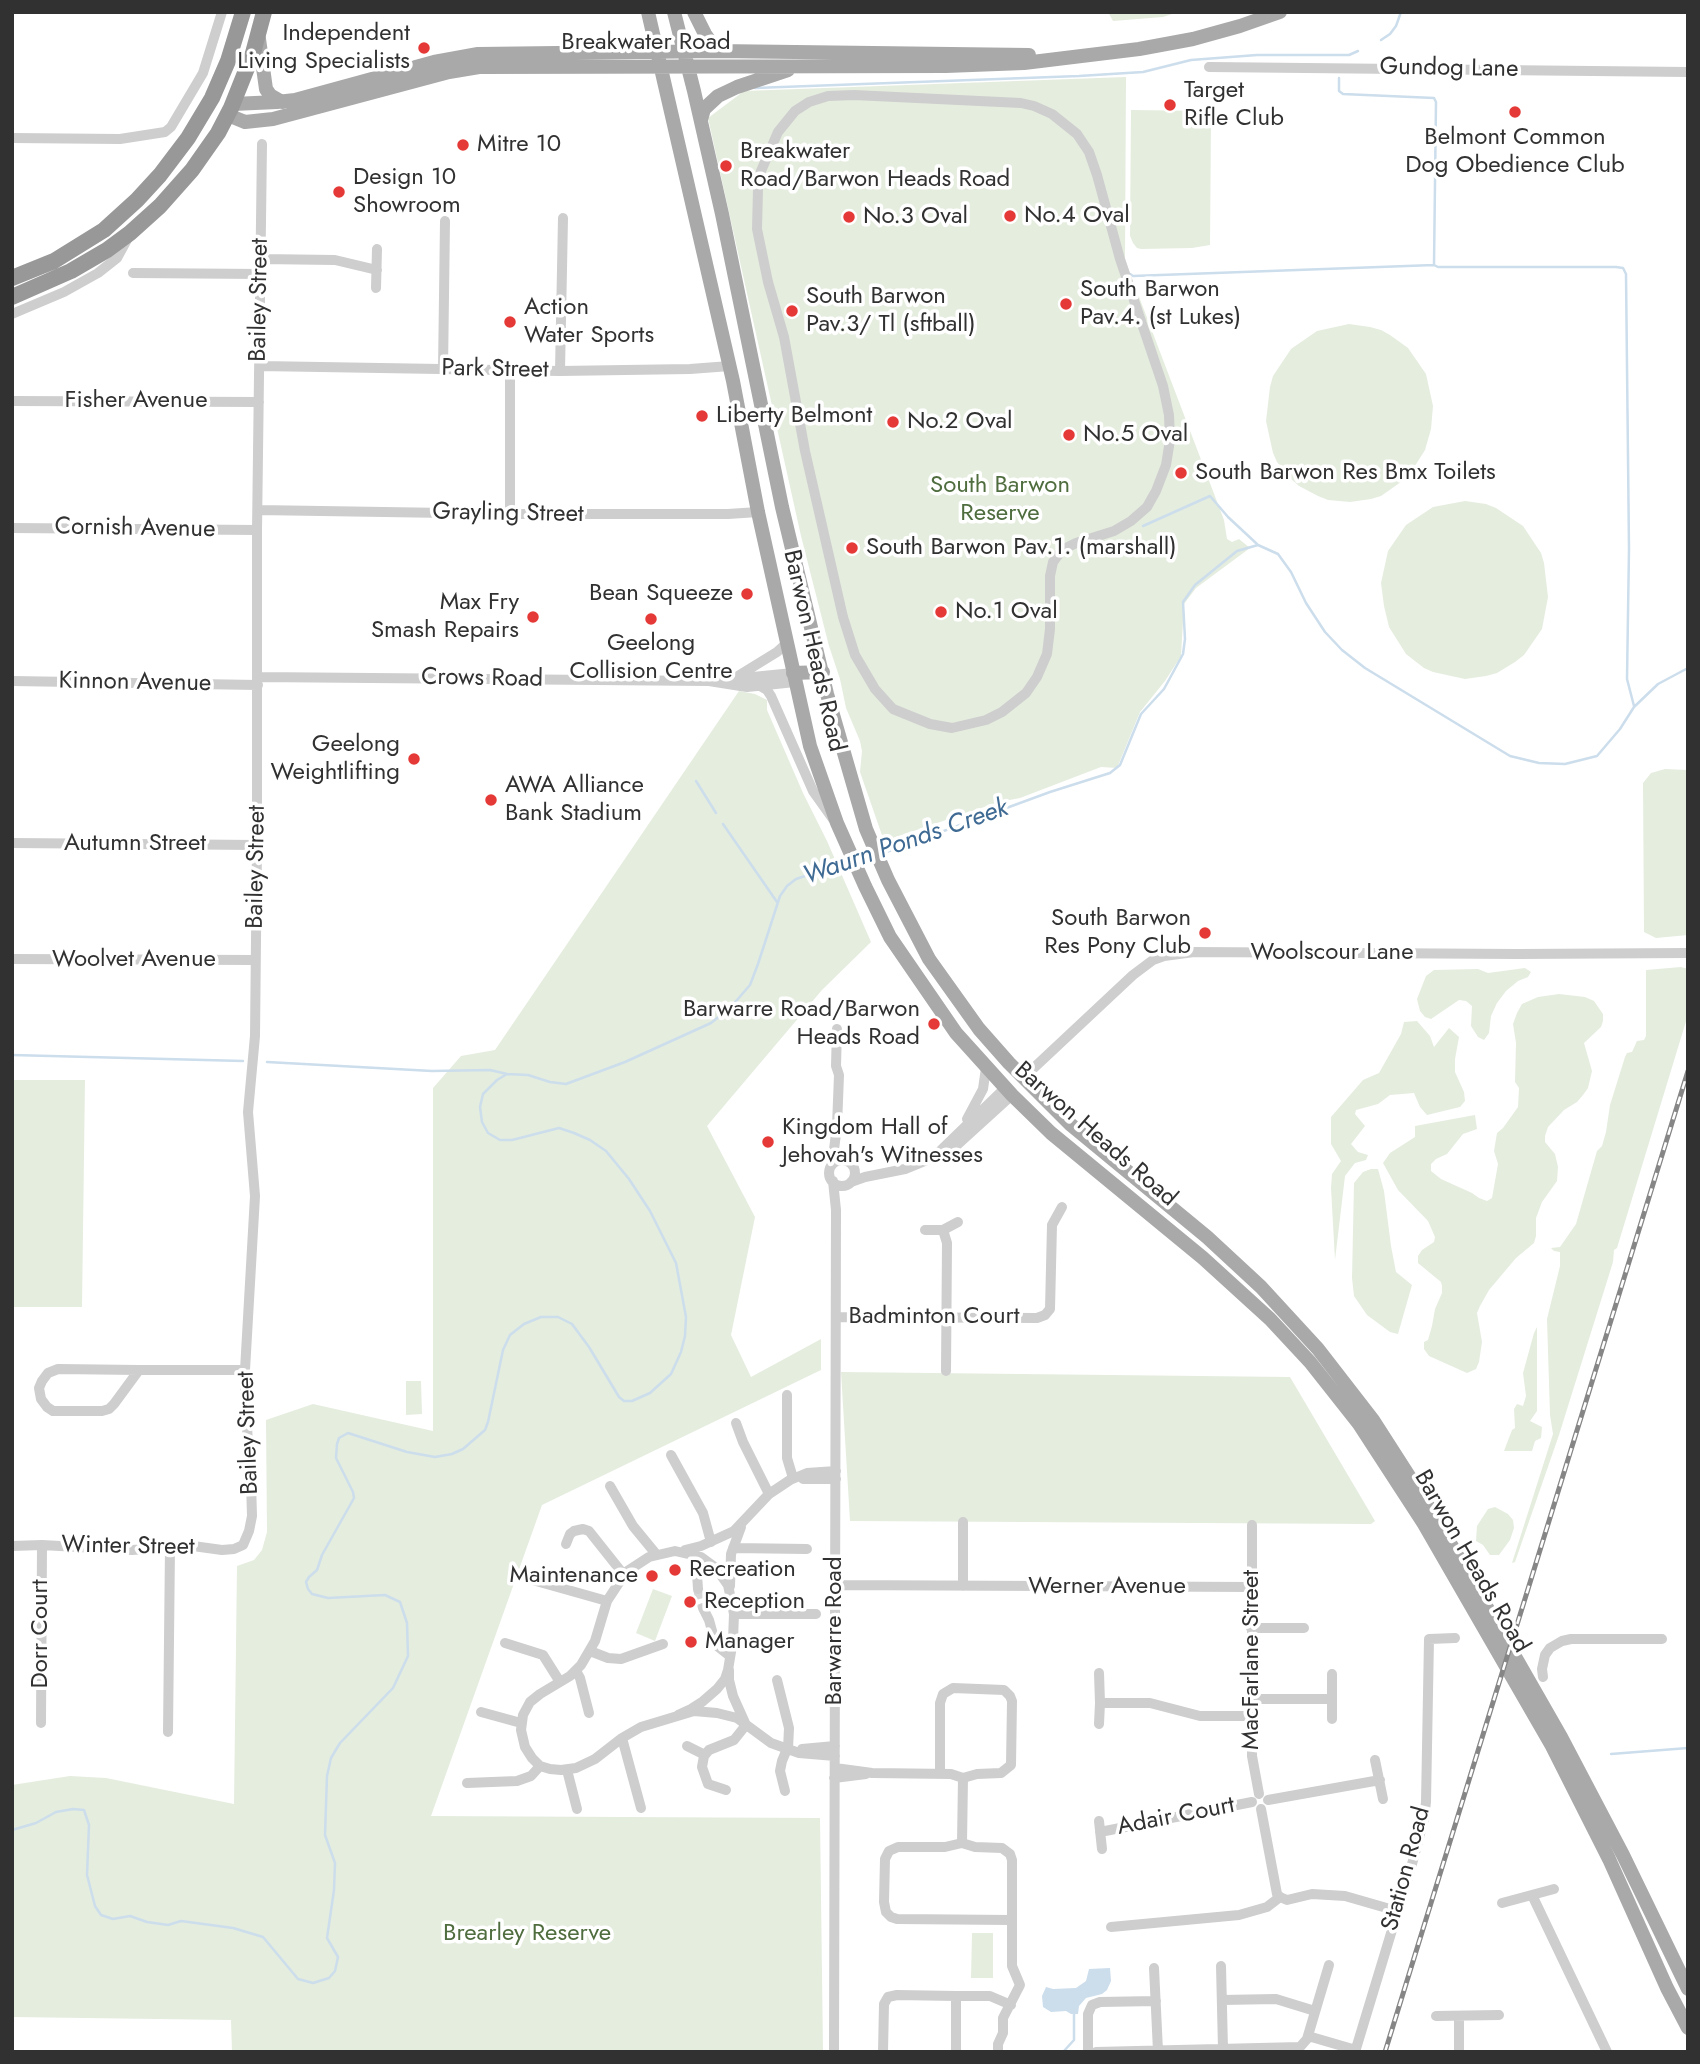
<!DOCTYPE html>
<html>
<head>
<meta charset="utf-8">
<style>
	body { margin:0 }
	#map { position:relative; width:1700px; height:2064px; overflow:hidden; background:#fff; font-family:Jost,sans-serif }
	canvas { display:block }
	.frame { position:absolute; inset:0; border:14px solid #313131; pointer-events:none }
</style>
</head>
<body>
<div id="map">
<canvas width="1700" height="2064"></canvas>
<div class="frame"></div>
</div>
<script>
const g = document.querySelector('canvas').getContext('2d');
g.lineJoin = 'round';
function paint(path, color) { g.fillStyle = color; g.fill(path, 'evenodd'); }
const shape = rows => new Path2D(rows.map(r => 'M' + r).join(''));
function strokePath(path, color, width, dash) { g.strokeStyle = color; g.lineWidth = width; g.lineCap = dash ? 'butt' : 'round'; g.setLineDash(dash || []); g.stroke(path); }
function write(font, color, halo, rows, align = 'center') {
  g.font = font + ' Jost,sans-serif'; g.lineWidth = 7; g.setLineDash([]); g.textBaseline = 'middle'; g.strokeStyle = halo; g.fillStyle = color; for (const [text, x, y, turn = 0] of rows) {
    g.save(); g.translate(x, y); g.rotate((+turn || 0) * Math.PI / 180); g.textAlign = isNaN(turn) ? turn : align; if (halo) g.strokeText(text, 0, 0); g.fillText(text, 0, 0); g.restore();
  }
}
const green = shape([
	[1108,12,1178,12,1163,17,1113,21],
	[1126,77,1125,260,1224,520,1227,539,1232,542,1239,539,1250,548,1196,588,1184,604,1181,656,1165,681,1140,712,1117,768,1101,767,1020,798,999,802,884,841,860,772,862,751,860,741,846,708,840,679,829,646,801,536,708,118,744,91],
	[1131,110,1206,111,1206,118,1211,119,1210,245,1192,248,1141,249,1137,248,1133,243,1130,236],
	[1349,324,1370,327,1381,330,1390,335,1408,348,1426,374,1433,406,1431,429,1425,450,1408,477,1381,496,1371,499,1350,502,1328,500,1318,496,1299,486,1291,479,1277,462,1273,453,1266,421,1270,387,1273,376,1291,349,1317,331],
	[1465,501,1486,504,1496,508,1523,526,1541,553,1544,563,1548,597,1542,629,1524,655,1515,662,1497,673,1486,676,1465,679,1433,672,1424,668,1406,654,1389,627,1384,606,1381,583,1388,551,1406,525,1433,507],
	[739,691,755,694,767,700,767,710,803,793,827,841,871,942,822,990,707,1126,755,1217,731,1335,751,1377,821,1339,821,1370,542,1505,431,1816,820,1818,823,2052,232,2052,231,2020,12,2017,12,1785,70,1776,106,1778,234,1804,237,1566,254,1560,262,1550,267,1532,266,1420,313,1404,433,1431,433,1088,461,1056,495,1050],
	[1665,769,1688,770,1688,935,1656,938,1644,932,1643,783,1651,773],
	[1681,967,1688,969,1687,1018,1617,1248,1614,1250,1613,1262,1559,1435,1515,1562,1512,1563,1553,1434,1550,1415,1547,1319,1560,1266,1560,1252,1554,1251,1551,1248,1560,1247,1576,1224,1597,1151,1602,1146,1606,1132,1610,1105,1625,1057,1627,1053,1632,1052,1637,1041,1644,1040,1646,1036,1646,970],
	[1525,968,1531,972,1528,977,1518,981,1506,991,1497,1003,1491,1016,1489,1033,1484,1040,1478,1037,1471,1026,1472,1006,1466,1001,1459,1000,1431,1019,1425,1017,1420,1011,1417,999,1426,976,1434,970,1478,969,1488,973],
	[1559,994,1585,997,1594,1001,1603,1014,1603,1021,1601,1027,1584,1043,1592,1071,1588,1088,1583,1095,1577,1102,1564,1110,1548,1127,1545,1136,1545,1142,1555,1154,1558,1167,1557,1181,1542,1202,1536,1218,1536,1236,1534,1243,1516,1258,1489,1290,1480,1306,1477,1313,1482,1342,1479,1362,1476,1369,1467,1373,1429,1356,1424,1349,1424,1342,1428,1340,1432,1326,1435,1309,1442,1293,1442,1286,1441,1282,1418,1263,1418,1256,1422,1250,1434,1242,1435,1237,1428,1221,1398,1190,1383,1163,1390,1153,1415,1137,1415,1126,1475,1115,1477,1129,1463,1134,1447,1154,1436,1159,1431,1164,1431,1171,1441,1179,1472,1193,1479,1198,1487,1201,1492,1198,1498,1164,1494,1151,1497,1133,1503,1128,1518,1107,1519,1088,1515,1082,1516,1043,1513,1024,1517,1013,1522,1004,1538,997],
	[1417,1021,1430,1036,1434,1047,1449,1028,1459,1037,1455,1059,1455,1072,1464,1092,1465,1101,1460,1107,1427,1115,1420,1107,1414,1093,1390,1095,1378,1104,1356,1110,1355,1114,1365,1126,1351,1144,1358,1152,1368,1155,1366,1160,1355,1163,1345,1176,1335,1260,1331,1188,1332,1174,1341,1161,1331,1144,1331,1117,1363,1080,1379,1073,1401,1034,1404,1022],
	[12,1080,85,1080,82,1307,12,1307],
	[1371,1169,1378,1169,1384,1191,1391,1246,1396,1272,1412,1285,1398,1334,1390,1332,1367,1315,1354,1296,1352,1278,1354,1183,1363,1172],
	[1537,1327,1537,1411,1530,1421,1542,1427,1541,1438,1535,1441,1532,1451,1504,1451,1512,1430,1515,1428,1514,1409,1517,1404,1523,1406,1526,1396,1523,1373,1534,1333],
	[841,1372,1290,1377,1375,1521,1371,1524,850,1521],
	[406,1381,421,1381,422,1414,406,1415],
	[1495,1507,1508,1514,1513,1520,1514,1528,1510,1540,1499,1555,1490,1555,1483,1545,1476,1541,1477,1526,1488,1509],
	[653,1589,672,1596,655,1641,636,1633],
	[972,1933,993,1933,993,1978,971,1978]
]);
const water = shape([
	[1110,1968,1111,1981,1107,1990,1102,1994,1086,1998,1079,2006,1078,2014,1071,2014,1066,2011,1051,2012,1043,2007,1042,1996,1046,1987,1053,1989,1076,1988,1086,1981,1089,1969]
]);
const stream = shape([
	[1381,40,1390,34,1396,26,1401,12],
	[1339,78,1339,91,1343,94,1434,98,1436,102,1434,265,1438,267,1616,267,1623,268,1626,274,1629,549,1627,679,1634,706],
	[755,88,1079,76,1143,72,1191,60,1257,55,1349,55,1358,51],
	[1130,274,1133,276,1434,265],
	[1143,526,1210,496,1228,517,1257,544],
	[696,781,716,813],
	[723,824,777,902],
	[881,854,1050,792,1110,773,1120,765,1141,714,1164,689,1183,654,1185,639,1183,602,1195,585,1237,551,1258,545,1278,554,1291,572,1306,603,1325,632,1342,650,1365,668,1510,756,1539,763,1565,764,1597,756,1620,729,1634,707,1658,684,1688,668],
	[12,1055,243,1061],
	[267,1062,432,1071,490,1070,507,1074],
	[1611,1754,1688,1748],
	[12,1830,36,1823,56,1812,73,1809,84,1810,89,1825,87,1875,95,1906,101,1915,113,1919,130,1916,147,1922,168,1925,181,1921,233,1928,263,1937,298,1979,313,1983,329,1978,335,1971,338,1957,327,1938,334,1890,335,1863,325,1835,327,1776,331,1758,340,1743,393,1688,408,1656,407,1623,400,1602,385,1595,328,1598,312,1594,308,1589,306,1582,309,1577,317,1570,322,1555,354,1498,353,1492,336,1458,337,1444,339,1438,348,1433,407,1452,435,1457,452,1454,463,1449,485,1430,488,1422,503,1350,510,1335,524,1324,541,1317,558,1317,572,1324,589,1347,619,1397,624,1401,632,1401,650,1393,671,1374,681,1352,685,1336,686,1317,676,1263,650,1211,629,1179,606,1151,590,1140,574,1133,559,1128,512,1140,500,1140,488,1133,482,1122,480,1107,483,1094,497,1080,507,1074,528,1075,550,1082,566,1084,625,1062,711,1023,731,1007,750,985,758,964,780,896,787,886,796,879,847,862],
	[1063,2052,1074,2040,1074,2011]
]);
const minorTunnel = shape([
	[698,1589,703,1608]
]);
const minor = shape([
	[1209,67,1688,72],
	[854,95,1021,103,1034,106,1052,114,1077,134,1089,152,1097,175,1120,259,1163,386,1169,415,1170,440,1166,465,1156,491,1147,507,1131,521,1114,531,1076,543,1062,550,1053,562,1050,576,1050,629,1047,654,1037,677,1026,693,1002,712,986,720,952,728,930,724,893,709,875,689,855,655,843,617,805,451,784,337,768,282,757,229,758,189,761,171,778,132,795,111,809,102,828,96,854,95],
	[12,138,120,139,165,132,171,127,203,73,222,12],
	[261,259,335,260,377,270],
	[133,273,261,274],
	[376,288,377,249],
	[12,314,64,292,98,273,117,258,129,236],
	[260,366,560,371,690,369,730,366],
	[443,370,445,221],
	[560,371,563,218],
	[12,401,259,402],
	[258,510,510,514,728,514,758,512],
	[510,514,510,370],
	[12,528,257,530],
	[738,676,777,652,787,643],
	[258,677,709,681,747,687,795,682],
	[723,680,793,673],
	[12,681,258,685],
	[760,686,767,690,771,696,813,791,833,819],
	[12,843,257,845],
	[12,959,255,960],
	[1023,1078,1133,975,1153,960,1164,956,1194,952,1518,954,1688,953],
	[967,1119,983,1089,986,1068],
	[941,1150,1005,1088],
	'829 1173a13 13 0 1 1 26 0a13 13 0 1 1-26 0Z',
	[832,1165,837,1126,839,1075,836,1066,837,1029],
	[833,1181,836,1210,834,2052],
	[851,1182,865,1177,905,1169,944,1153,957,1145,1012,1095],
	[925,1230,943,1230,958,1222],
	[943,1230,947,1243,946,1371],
	[836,1317,1037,1318,1045,1315,1050,1309,1052,1225,1062,1207],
	[139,1370,58,1369,48,1373,42,1381,39,1388,41,1399,47,1407,53,1411,102,1411,109,1409,114,1404,139,1370,245,1370],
	[787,1395,787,1458,793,1478],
	[736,1423,743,1442,769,1494],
	[671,1455,703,1513,711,1542],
	[803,1479,836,1479],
	[610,1486,633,1526,656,1554],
	[1252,1525,1252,1756,1259,1794],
	[566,1544,570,1534,574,1531,583,1529,589,1531,624,1575],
	[12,1546,42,1545,132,1550,193,1546,222,1550,234,1549,243,1545,249,1531,252,1516,251,1482,246,1414,245,1370,255,1196,248,1112,255,1036,257,845,257,530,262,144],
	[733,1548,807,1549],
	[685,1550,701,1546,734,1531,769,1494,790,1480,807,1473,836,1471],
	[692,1554,697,1574,698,1589],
	[529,1579,607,1601],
	[835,1585,1251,1587],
	[730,1586,731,1554,741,1527],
	[963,1586,963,1522],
	[703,1608,709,1620,716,1645,730,1656],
	[734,1614,816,1614],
	[1251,1628,1304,1628],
	[505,1643,543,1655,560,1682],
	[590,1651,608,1658,621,1659,663,1644],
	[576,1671,580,1678,589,1713],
	[1099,1673,1100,1703],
	[1543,1677,1542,1669,1545,1655,1550,1648,1562,1641,1571,1639,1662,1639],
	[777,1680,789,1728,788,1749],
	[1251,1699,1332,1699,1332,1719],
	[1332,1699,1332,1674],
	[481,1712,521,1723],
	[678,1715,691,1709,702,1702,717,1689,725,1679,728,1670,733,1640,734,1614,728,1585,716,1568,701,1557,675,1551,649,1557,626,1572,607,1601,595,1641,581,1665,570,1676,540,1694,530,1702,523,1715,521,1730,525,1747,532,1758,540,1766,550,1769,561,1770,576,1768,595,1759,622,1738,641,1727,694,1711,717,1713,737,1718,771,1743,799,1753,835,1756],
	[41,1723,42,1545],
	[1099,1724,1100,1703,1150,1703,1200,1716,1251,1716],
	[168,1732,170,1547],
	[622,1738,641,1808],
	[687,1746,705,1755],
	[802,1749,835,1746],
	[1375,1760,1383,1799],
	[835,1768,872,1773,951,1774,963,1778,962,1843,975,1847,1002,1848,1010,1854,1012,1860,1012,1966,1020,1985,1003,2018,1003,2033,998,2044,998,2052],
	[567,1770,577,1809],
	[940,1774,940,1703,943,1694,953,1688,1004,1690,1010,1696,1012,1701,1011,1765,1001,1773,977,1774,963,1778],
	[834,1778,866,1774],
	[467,1783,517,1781,531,1776,540,1766],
	[726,1790,708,1784,702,1767,704,1756,709,1750,734,1740,746,1725,733,1696,729,1680,729,1670],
	[785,1791,780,1771,782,1761,787,1749],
	[1268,1800,1380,1780],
	[1261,1809,1277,1894,1280,1897,1287,1900,1312,1894,1345,1896,1397,1911],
	[1099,1821,1102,1849],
	[1100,1832,1252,1802],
	[962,1843,945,1847,898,1847,889,1851,885,1859,884,1902,886,1912,891,1917,897,1919,1011,1920],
	[1532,1895,1607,2052],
	[1502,1903,1554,1889],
	[1111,1927,1239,1915,1267,1907,1280,1897],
	[1221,1966,1223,2049],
	[1154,1968,1158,2051],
	[956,1996,990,1996,1011,2005],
	[1222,2000,1276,1999,1315,2011],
	[1436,2016,1499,2015],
	[1308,2036,1356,2050],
	[883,2052,884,2004,888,1997,897,1995,956,1996,956,2052],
	[1088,2052,1088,2014,1092,2005,1100,2002,1156,2001],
	[1096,2052,1300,2047,1307,2039,1329,1965],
	[1355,2052,1412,1864,1424,1819,1426,1802,1429,1639,1455,1638],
	[1459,2052,1459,2016]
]);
const major = shape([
	[648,12,733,381,758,512,810,746,837,823,865,886,890,937,956,1033,1012,1095,1051,1133,1203,1258,1270,1319,1310,1362,1359,1424,1424,1524,1552,1746,1609,1859,1667,1988,1688,2028],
	[674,12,694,91,722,214,782,507,827,694,866,829,888,880,929,959,979,1029,1009,1063,1070,1124,1207,1237,1261,1287,1318,1349,1373,1420,1434,1515,1561,1737,1623,1855,1688,1989],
	[694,12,705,34,717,51],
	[259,39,266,89,270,95,282,102],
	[233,104,277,102,295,100,434,62,478,54,717,51,1029,55],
	[228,115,245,122,273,119,449,72,479,67,946,66,1024,63,1139,49,1193,39,1240,26,1280,12],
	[701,120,704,109,718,96,737,87,788,70],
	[793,673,823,672]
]);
const highway = shape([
	[12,278,54,261,104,230,137,200,160,175,188,138,212,98,228,61,243,12],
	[12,297,71,271,107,250,130,233,160,206,192,170,218,133,231,108,253,53,264,12]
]);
const rail = shape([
	[1385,2052,1688,1071]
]);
const markers = [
	[424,48,7,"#e43936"],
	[1170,105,7,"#e43936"],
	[1515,112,7,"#e43936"],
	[463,145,7,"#e43936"],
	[726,166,7,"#e43936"],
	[339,192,7,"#e43936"],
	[1010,216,7,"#e43936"],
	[849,217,7,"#e43936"],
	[1066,304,7,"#e43936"],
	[792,311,7,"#e43936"],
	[510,322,7,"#e43936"],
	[702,416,7,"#e43936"],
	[893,422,7,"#e43936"],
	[1069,435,7,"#e43936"],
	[1181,473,7,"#e43936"],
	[852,548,7,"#e43936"],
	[747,594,7,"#e43936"],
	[941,612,7,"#e43936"],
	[533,617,7,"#e43936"],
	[651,619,7,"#e43936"],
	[414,759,7,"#e43936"],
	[491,800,7,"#e43936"],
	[1205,933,7,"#e43936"],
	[934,1024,7,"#e43936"],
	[768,1142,7,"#e43936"],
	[675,1570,7,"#e43936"],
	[652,1576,7,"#e43936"],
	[690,1602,7,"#e43936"],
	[691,1642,7,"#e43936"]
];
const poiNames = [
	["Independent",410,34,"right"],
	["Living Specialists",410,62,"right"],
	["Target",1184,91],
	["Rifle Club",1184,119],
	["Belmont Common",1515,138,"center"],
	["Dog Obedience Club",1515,166,"center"],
	["Mitre 10",477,145],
	["Breakwater",740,152],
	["Road/Barwon Heads Road",740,180],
	["Design 10",353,178],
	["Showroom",353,206],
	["No.4 Oval",1024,216],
	["No.3 Oval",863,217],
	["South Barwon",1080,290],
	["Pav.4. (st Lukes)",1080,318],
	["South Barwon",806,297],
	["Pav.3/ Tl (sftball)",806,325],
	["Action",524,308],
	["Water Sports",524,336],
	["Liberty Belmont",716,416],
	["No.2 Oval",907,422],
	["No.5 Oval",1083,435],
	["South Barwon Res Bmx Toilets",1195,473],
	["South Barwon Pav.1. (marshall)",866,548],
	["Bean Squeeze",733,594,"right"],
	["Max Fry",519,603,"right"],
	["Smash Repairs",519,631,"right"],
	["No.1 Oval",955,612],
	["Geelong",651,644,"center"],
	["Collision Centre",651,672,"center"],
	["Geelong",400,745,"right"],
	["Weightlifting",400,773,"right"],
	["AWA Alliance",505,786],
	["Bank Stadium",505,814],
	["South Barwon",1191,919,"right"],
	["Res Pony Club",1191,947,"right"],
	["Barwarre Road/Barwon",920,1010,"right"],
	["Heads Road",920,1038,"right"],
	["Kingdom Hall of",782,1128],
	["Jehovah's Witnesses",782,1156],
	["Recreation",689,1570],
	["Maintenance",638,1576,"right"],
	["Reception",704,1602],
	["Manager",705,1642]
];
const streetNames = [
	["Breakwater Road",646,43],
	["Gundog Lane",1449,69,1],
	["Bailey Street",260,300,-89],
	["Park Street",495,370,1],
	["Fisher Avenue",136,401],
	["Grayling Street",508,514,1],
	["Cornish Avenue",135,529,1],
	["Barwon Heads Road",813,651,77],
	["Crows Road",482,679,1],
	["Kinnon Avenue",135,683,1],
	["Autumn Street",135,844],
	["Bailey Street",257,867,-89],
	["Woolscour Lane",1332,953],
	["Woolvet Avenue",134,960],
	["Barwon Heads Road",1095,1135,41],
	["Badminton Court",934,1317],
	["Bailey Street",249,1433,-92],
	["Winter Street",128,1547,1],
	["Barwon Heads Road",1471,1562,60],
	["Werner Avenue",1107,1587],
	["Barwarre Road",835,1631,-90],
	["Dorr Court",41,1634,-90],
	["MacFarlane Street",1252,1660,-90],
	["Adair Court",1176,1817,-11],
	["Station Road",1407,1869,-75]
];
const parkNames = [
	["South Barwon",1000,486],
	["Reserve",1000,514],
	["Brearley Reserve",527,1934]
];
const waterNames = [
	["Waurn Ponds Creek",906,843,-19]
];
paint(green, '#e5eddf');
paint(water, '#ccddec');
strokePath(stream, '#ccddec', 2.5);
strokePath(minorTunnel, '#d6d6d6', 10, [10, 5]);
strokePath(minor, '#cecece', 10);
strokePath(major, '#a9a9a9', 14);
strokePath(highway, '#989898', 16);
strokePath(rail, '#868686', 5);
strokePath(rail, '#fff', 2.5, [8]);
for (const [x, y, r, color] of markers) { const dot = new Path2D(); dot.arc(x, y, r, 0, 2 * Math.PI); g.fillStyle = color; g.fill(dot); strokePath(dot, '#fff', 2.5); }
write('24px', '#313131', '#fff', poiNames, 'left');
write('24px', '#313131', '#fff', streetNames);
write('24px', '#4f6d3e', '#fff', parkNames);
write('italic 26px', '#3e6a93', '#fff', waterNames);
</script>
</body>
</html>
